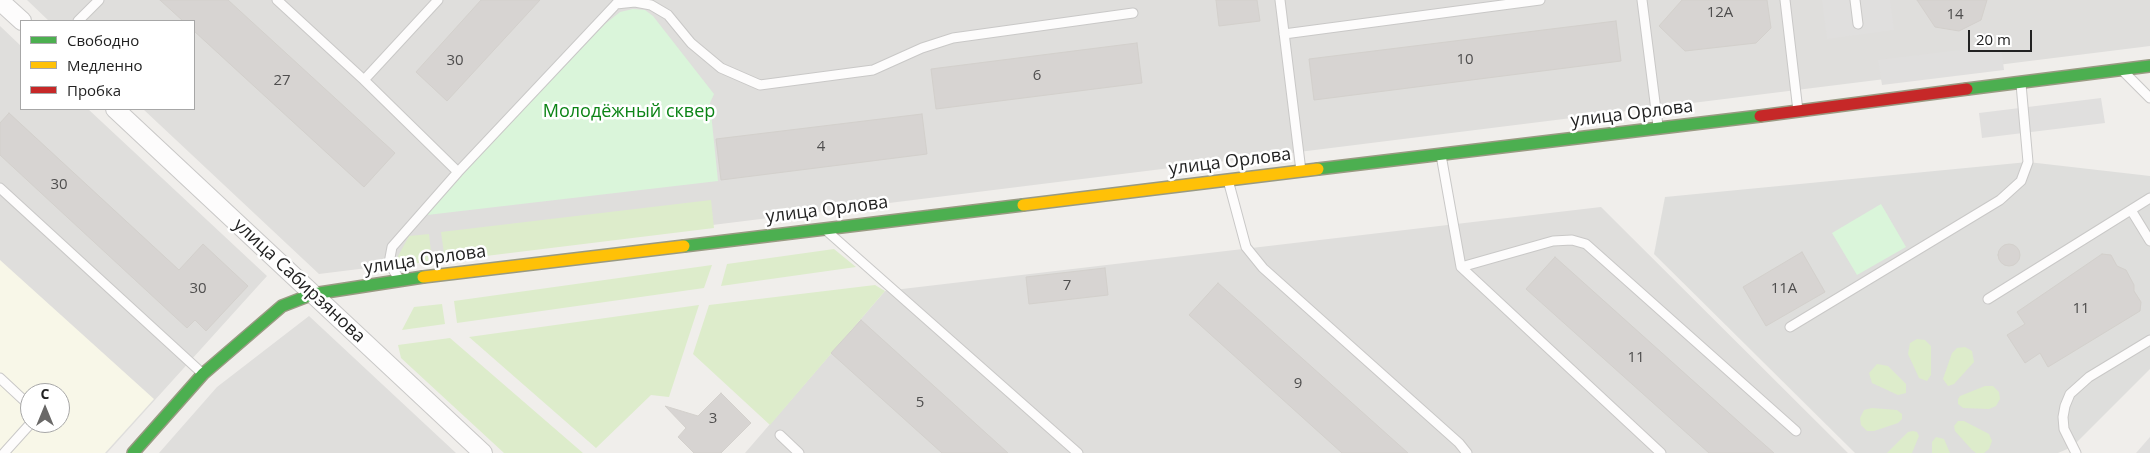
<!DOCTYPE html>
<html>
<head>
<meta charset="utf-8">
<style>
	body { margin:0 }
	#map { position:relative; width:2150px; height:453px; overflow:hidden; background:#f0eeeb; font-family:"Open Sans",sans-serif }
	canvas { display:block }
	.legend { position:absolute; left:20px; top:20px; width:175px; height:90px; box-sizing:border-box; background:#fff; border:1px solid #a7a7a7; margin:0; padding:6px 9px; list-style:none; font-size:15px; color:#222 }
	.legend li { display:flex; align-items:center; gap:10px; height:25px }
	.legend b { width:25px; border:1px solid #a7a7a7 }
	.north { position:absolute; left:20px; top:383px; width:50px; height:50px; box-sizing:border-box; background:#fff; border:1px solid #a7a7a7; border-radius:50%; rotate:0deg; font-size:14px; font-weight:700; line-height:20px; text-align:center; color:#222 }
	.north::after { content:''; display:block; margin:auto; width:18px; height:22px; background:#6a6968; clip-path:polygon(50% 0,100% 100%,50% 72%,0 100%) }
	.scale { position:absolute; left:1968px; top:30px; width:64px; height:22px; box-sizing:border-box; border:2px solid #222; border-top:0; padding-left:6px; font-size:15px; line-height:18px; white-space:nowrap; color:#222; -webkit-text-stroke:4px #fff; paint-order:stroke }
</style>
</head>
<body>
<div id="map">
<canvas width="2150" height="453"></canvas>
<ul class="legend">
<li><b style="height:6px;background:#4caf50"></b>Свободно</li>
<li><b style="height:6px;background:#ffc107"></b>Медленно</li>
<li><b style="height:6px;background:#c62828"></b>Пробка</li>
</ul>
<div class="north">С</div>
<div class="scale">20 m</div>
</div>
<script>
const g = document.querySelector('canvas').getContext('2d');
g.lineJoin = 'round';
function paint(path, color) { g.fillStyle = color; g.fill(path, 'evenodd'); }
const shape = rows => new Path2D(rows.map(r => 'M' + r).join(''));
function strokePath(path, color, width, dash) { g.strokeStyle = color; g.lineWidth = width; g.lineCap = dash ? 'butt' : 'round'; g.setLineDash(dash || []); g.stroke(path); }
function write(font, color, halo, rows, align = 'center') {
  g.font = font + ' "Open Sans",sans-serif'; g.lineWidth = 5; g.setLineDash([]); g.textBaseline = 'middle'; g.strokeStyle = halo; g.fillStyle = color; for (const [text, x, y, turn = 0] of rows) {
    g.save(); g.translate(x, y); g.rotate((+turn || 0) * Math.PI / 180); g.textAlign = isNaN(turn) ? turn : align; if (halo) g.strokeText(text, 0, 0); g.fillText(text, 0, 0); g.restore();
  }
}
const residential = shape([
	[27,0,2150,0,2150,46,319,274,143,109,194,109,194,21,49,21],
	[0,26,21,46,21,109,88,109,267,276,107,453,0,453],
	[30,393,60,393,60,423,30,423],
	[1601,207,1848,453,745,453,885,291],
	[309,316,456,453,159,453,217,387]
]);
const education = shape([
	[0,260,154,399,105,453,0,453],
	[30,393,60,393,60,423,30,423]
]);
const religious = shape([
	[2028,162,2150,176,2150,369,2072,447,2058,453,1855,453,1654,254,1665,197]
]);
const grass = shape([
	[711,200,714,228,445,261,441,232],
	[429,234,432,261,398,266,397,258,409,236],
	[834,249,856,267,721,286,727,264],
	[712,265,704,288,457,323,454,301],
	[875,285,885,291,770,425,693,354,709,305],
	[442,304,445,324,402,330,414,307],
	[699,305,669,397,651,395,596,448,469,337],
	[450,338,583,453,504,453,401,358,398,345],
	[1917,339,1925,340,1931,346,1931,375,1927,381,1919,378,1908,354,1910,343],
	[1965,347,1972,351,1974,362,1954,384,1948,386,1943,379,1952,353,1957,348],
	[1877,364,1888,366,1906,384,1906,393,1898,395,1872,383,1869,373],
	[1985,386,1993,386,1999,392,2000,399,1996,406,1989,409,1963,408,1958,404,1958,399,1960,396],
	[1872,408,1897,410,1902,414,1902,419,1898,423,1874,431,1867,431,1861,425,1860,418,1864,410],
	[1958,421,1964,421,1989,434,1992,441,1989,449,1984,453,1976,453,1972,450,1955,431,1954,426],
	[1913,431,1917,432,1919,436,1912,453,1887,453,1908,432],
	[1936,437,1944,439,1950,453,1932,453,1932,442]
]);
const park = shape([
	[633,9,645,10,653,16,714,94,710,103,718,181,427,215,483,152,605,24,620,12],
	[1881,204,1906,247,1857,275,1832,233]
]);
const parking = shape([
	[1822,0,1890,0,1894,30,1827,39],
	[2001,45,2004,70,1882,85,1878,60],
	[2101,98,2105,123,1982,138,1979,113],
	[2150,437,2150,453,2136,453]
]);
const building = shape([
	[160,0,228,0,395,153,364,187,194,31,194,21,183,21,160,0],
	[481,0,540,0,447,101,416,72,481,0],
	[1216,0,1257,0,1260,21,1219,26,1216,0],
	[1682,0,1767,0,1771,28,1756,43,1685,51,1659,26,1682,0],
	[1917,0,1987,0,1981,20,1959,31,1935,27,1917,0],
	[1616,21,1621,61,1314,100,1309,59,1616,21],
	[1137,43,1142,83,936,109,931,69,1137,43],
	[9,113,179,270,203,244,248,286,206,331,195,320,187,328,0,155,0,123,9,113],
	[922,114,927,154,721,180,716,139,922,114],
	'1998 255a11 11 0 1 1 22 0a11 11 0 1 1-22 0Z',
	[1802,252,1825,292,1766,326,1743,287,1802,252],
	[2102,254,2111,255,2117,266,2126,270,2134,285,2134,291,2141,302,2140,311,2048,367,2040,353,2025,363,2007,335,2025,324,2017,312,2102,254],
	[1555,257,1749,431,1774,453,1709,453,1526,289,1555,257],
	[1105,268,1108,295,1029,304,1026,277,1105,268],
	[1218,283,1408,453,1342,453,1189,315,1218,283],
	[861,320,1008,453,942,453,831,353,861,320],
	[721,393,751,423,721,453,694,453,678,437,686,428,665,406,698,416,721,393]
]);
const lane = shape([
	[277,0,364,80,458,172],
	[1280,0,1301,171],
	[1642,0,1658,126],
	[1785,0,1798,111],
	[1855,0,1858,24],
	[616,4,635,2,651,5,668,15,691,43,721,68,760,85,873,70,922,48,953,38,1133,13],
	[78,21,99,0],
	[1284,34,1540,0],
	[2124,72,2150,98],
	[364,80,438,0],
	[1441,155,1461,267,1553,241,1572,240,1586,244,1796,431],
	[1228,180,1246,247,1263,268,1459,443,1467,453],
	[0,188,203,374],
	[2131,210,2150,241],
	[828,232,1078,453],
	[1461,267,1661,453],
	[399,279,389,263,392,247,458,172,620,0],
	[1988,299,2150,198],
	[1790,327,2000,200,2021,181,2028,162,2021,84],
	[0,378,30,406],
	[780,435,799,453],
	[4,453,31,423],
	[2076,453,2064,429,2063,417,2065,406,2070,394,2089,377,2150,340]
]);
const street = shape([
	[0,1,22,21],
	[115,109,483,453]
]);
const fast = shape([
	[1967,89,2150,66],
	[1318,169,1760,116],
	[684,246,1023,205],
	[133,453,203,374,282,306,313,294,423,277]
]);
const slow = shape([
	[1023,205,1318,169],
	[423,277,684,246]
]);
const jam = shape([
	[1760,116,1967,89]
]);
const numberNames = [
	["12А",1720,13],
	["14",1955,15],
	["10",1465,60],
	["30",455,61],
	["6",1037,76],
	["27",282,81],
	["4",821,147],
	["30",59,185],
	["7",1067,286],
	["30",198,289],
	["11А",1784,289],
	["11",2081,309],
	["11",1636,358],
	["9",1298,384],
	["5",920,403],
	["3",713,419]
];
const parkNames = [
	["Молодёжный сквер",629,112]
];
const streetNames = [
	["улица Орлова",1632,114,-7],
	["улица Орлова",1230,162,-7],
	["улица Орлова",827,210,-7],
	["улица Орлова",425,260,-8],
	["улица Сабирзянова",299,281,43]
];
paint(residential, '#dfdedc');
paint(education, '#f8f7e8');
paint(religious, '#dededc');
paint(grass, '#ddeccb');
paint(park, '#daf5da');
paint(parking, '#e0dfde');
paint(building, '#d7d4d2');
strokePath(building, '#d3d0cc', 1);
strokePath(lane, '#c9c8c7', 11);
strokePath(street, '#c9c8c7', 20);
strokePath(fast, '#999a82', 14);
strokePath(slow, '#999a82', 14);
strokePath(jam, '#999a82', 14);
strokePath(lane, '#fdfcfc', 9);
strokePath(street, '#fdfcfc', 18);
strokePath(fast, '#4caf50', 11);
strokePath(slow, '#ffc107', 11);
strokePath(jam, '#c62828', 11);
write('15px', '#4f4e4e', null, numberNames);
write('18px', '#0c8416', '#fff', parkNames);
write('18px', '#222', '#fff', streetNames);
</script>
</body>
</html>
